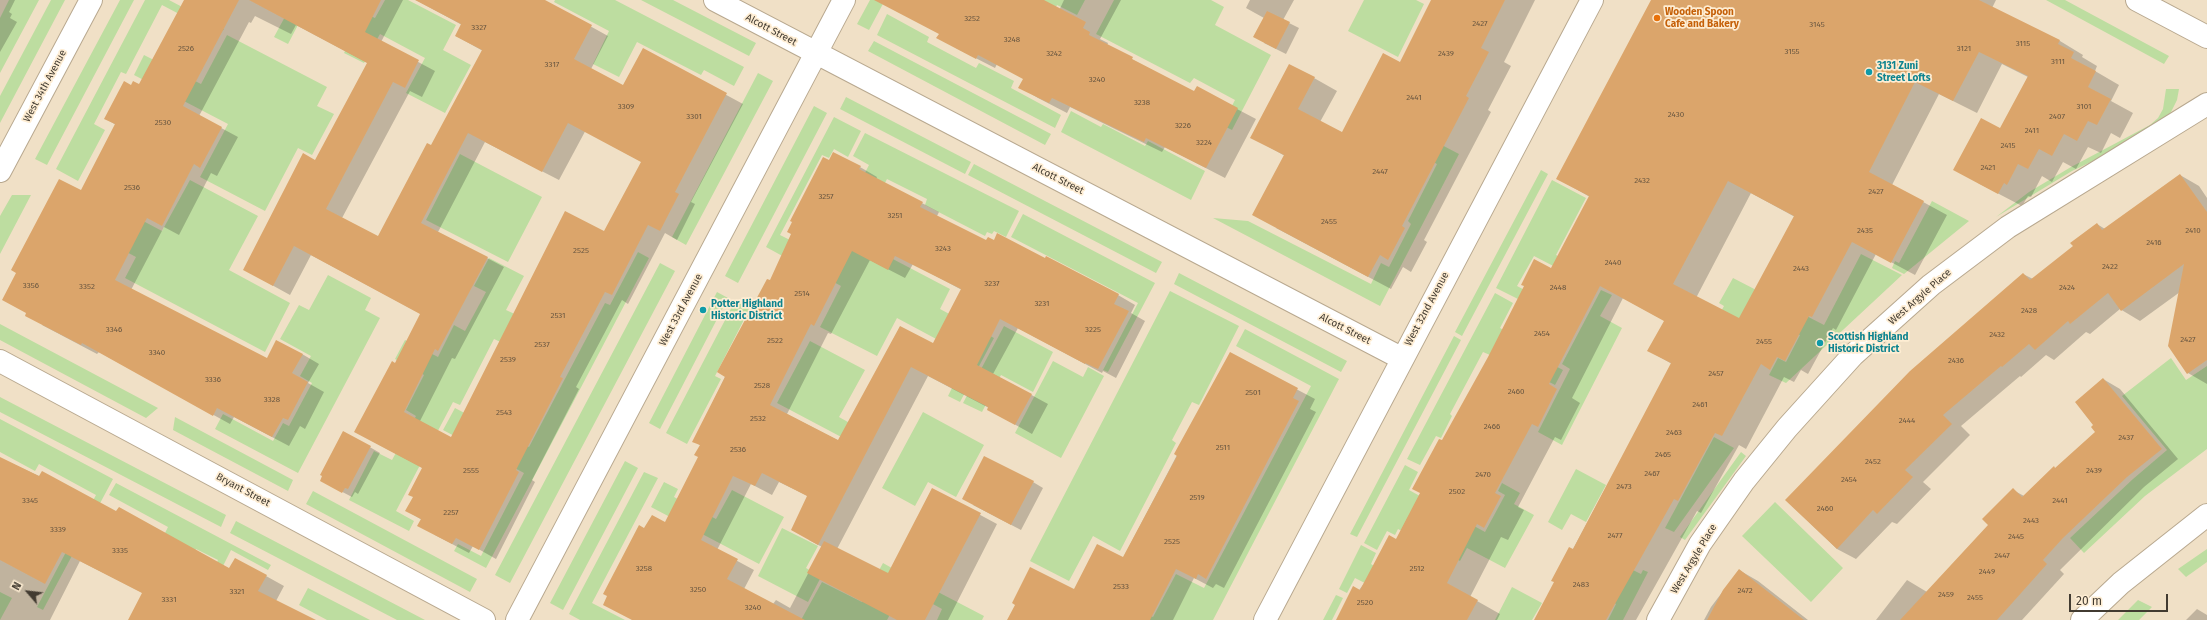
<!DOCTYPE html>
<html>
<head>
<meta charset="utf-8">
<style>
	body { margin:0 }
	#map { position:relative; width:2207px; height:620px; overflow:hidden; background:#f0e0c6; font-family:"Fira Sans",sans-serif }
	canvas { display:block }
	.north { position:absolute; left:8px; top:572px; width:40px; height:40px; -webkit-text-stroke:3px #feedd3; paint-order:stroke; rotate:298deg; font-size:11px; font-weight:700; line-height:16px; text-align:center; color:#423b31 }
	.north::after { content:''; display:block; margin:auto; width:14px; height:18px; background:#423b31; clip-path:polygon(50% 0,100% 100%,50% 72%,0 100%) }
	.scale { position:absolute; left:2069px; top:594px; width:99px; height:18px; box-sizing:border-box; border:2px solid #423b31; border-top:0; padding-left:5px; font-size:12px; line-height:14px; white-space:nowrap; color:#423b31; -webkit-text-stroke:3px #feedd3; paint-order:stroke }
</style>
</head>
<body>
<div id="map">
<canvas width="2207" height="620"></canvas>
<div class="north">N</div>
<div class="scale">20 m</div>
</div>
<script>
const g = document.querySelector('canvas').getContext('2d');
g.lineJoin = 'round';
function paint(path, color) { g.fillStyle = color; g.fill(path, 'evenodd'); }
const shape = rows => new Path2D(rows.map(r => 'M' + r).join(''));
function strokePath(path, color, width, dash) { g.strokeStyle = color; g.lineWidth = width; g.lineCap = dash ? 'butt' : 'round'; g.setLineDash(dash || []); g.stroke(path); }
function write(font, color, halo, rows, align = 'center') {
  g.font = font + ' "Fira Sans",sans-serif'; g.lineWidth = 3.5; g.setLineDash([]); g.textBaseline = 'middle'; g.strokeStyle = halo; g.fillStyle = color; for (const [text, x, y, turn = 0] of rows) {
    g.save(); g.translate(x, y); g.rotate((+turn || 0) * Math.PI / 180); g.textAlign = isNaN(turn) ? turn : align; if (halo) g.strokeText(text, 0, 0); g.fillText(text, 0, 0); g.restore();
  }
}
const green = shape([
	[9,0,39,0,0,73,0,18],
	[51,0,65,0,0,123,0,96],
	[120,0,134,0,47,165,35,159],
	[145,0,169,0,224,29,219,35,162,5,126,74,121,72,94,124,105,130,78,181,56,169],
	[294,0,311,0,288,44,274,37],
	[385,0,408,0,456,25,443,50,471,65,445,113,406,93,425,58,380,34,364,63,344,53,364,13,375,18],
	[555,0,615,0,744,67,734,86,704,70,701,75,637,42,619,77,593,64,609,31,554,2],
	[641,0,673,0,756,43,749,56],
	[870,0,885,0,869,30,857,24],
	[1013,0,1085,0,1077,15,1057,5,1052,15],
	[1114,0,1211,0,1224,7,1215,25,1271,55,1232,130,1222,125,1235,100,1194,78,1190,83,1096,34],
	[1364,0,1416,0,1424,4,1398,57,1348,31],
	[2046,0,2065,0,2169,56,2164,64],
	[887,14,929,37,927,42,976,68,979,63,1014,81,1011,88,1061,115,1055,128,877,35],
	[227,35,327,87,317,106,334,114,312,155,298,148,265,211,200,177,228,124,134,75,144,55,201,84],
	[874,41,1051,134,1045,145,868,51],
	[758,73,773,81,686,245,672,237],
	[2166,89,2179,89,2177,100,2171,112,2163,122,2133,142,2072,171,1996,217,2029,192,2071,167,2150,125,2158,118,2163,109],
	[846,97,971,162,965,174,840,109],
	[814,106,827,113,738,283,725,276],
	[1375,110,1459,154,1380,306,1213,218,1248,221,1371,284,1381,263,1389,267,1411,224,1408,221,1437,164,1366,127],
	[1071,111,1101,127,1103,124,1145,146,1148,141,1205,171,1191,200,1061,132],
	[834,117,861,131,848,157,834,149,829,158,822,155,780,235,806,248,797,264,766,247],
	[865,133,1019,211,1006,237,994,231,992,234,987,232,985,236,925,205,927,199,887,179,860,232,840,221,869,165,853,156],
	[460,154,542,197,508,262,426,220],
	[974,164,1162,262,1156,273,968,175],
	[1541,170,1548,174,1462,336,1455,332],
	[190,180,258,216,229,270,290,303,265,352,125,278,136,257,79,227,132,215,162,231],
	[1552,180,1586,198,1556,255,1591,273,1586,283,1534,256,1517,286,1582,320,1522,301,1496,288],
	[12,195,31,195,0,254,0,216],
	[1932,201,1969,221,1904,274,1892,268,1895,261,1899,263],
	[1023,214,1155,283,1108,372,1103,370,1138,303,1011,237],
	[830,226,950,289,940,309,994,338,960,402,948,396,968,356,897,318,877,356,820,327,841,286,830,280],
	[638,252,649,258,486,568,454,551,458,544,481,556,524,473,443,430,455,408,529,447,605,303,610,305],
	[1861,254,1902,275,1786,383,1769,375,1778,358,1786,362,1800,335,1749,308,1731,343,1710,332,1724,306,1719,303,1733,278,1824,325],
	[489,258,524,276,506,310,521,317,507,345,494,339,460,405,453,402,396,511,414,521,409,531,349,500,374,451,392,460,416,416,406,410,424,375,395,359,405,340,438,357,454,325,465,331,486,292,474,286],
	[660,263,675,271,510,583,495,575],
	[1179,273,1347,361,1341,372,1174,284],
	[328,275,371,298,365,310,380,318,298,473,215,429,223,414,273,441,283,423,289,426,312,383,300,376,311,356,280,339,299,305,309,310],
	[1601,290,1612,295,1600,316,1622,328,1562,445,1538,432,1570,369,1562,364],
	[1170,291,1239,326,1199,405,1192,402,1172,440,1176,443,1120,551,1093,536,1069,581,1030,561],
	[717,292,728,298,660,429,649,423],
	[1495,293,1513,303,1500,328,1507,332,1504,339,1563,370,1555,385,1492,352,1490,355,1483,352,1450,414,1452,416,1441,438,1436,436,1420,465,1407,459],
	[735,301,750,308,715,376,721,379,687,444,666,433],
	[0,324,158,408,146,418,0,340],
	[1004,326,1053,352,1033,392,1001,375,982,412,963,403],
	[1245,329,1339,379,1213,620,1146,620,1149,615,1153,617,1176,574,1204,588,1311,386,1236,346],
	[1454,336,1461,340,1357,537,1350,534],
	[810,341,865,370,839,417,871,435,864,449,777,403],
	[2171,358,2186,380,2207,366,2207,449,2145,496,2084,553,2070,538,2133,479,2167,450,2122,396],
	[1053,361,1083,377,1088,367,1104,376,1061,458,1015,433],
	[0,397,226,515,221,527,0,412],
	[923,412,984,445,956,497,928,482,915,506,882,488],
	[175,417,293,480,288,491,173,430],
	[0,419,113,479,43,610,37,607,96,495,39,464,35,471,0,452],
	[1714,437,1734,448,1674,532,1665,528],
	[1741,452,1746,456,1685,540,1680,537],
	[625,461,638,468,563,610,550,603],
	[1405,465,1418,472,1409,490,1485,532,1505,495,1498,491,1502,483,1520,493,1514,504,1534,515,1505,568,1467,548,1460,561,1398,529,1395,535,1387,531,1377,550,1364,543],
	[1576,469,1606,485,1586,522,1571,514,1562,530,1548,522],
	[644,472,658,478,592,603,625,620,580,620,569,614],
	[664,482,678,489,674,497,716,519,732,490,784,517,759,564,651,507],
	[116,483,271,565,268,570,231,550,219,574,213,571,218,560,196,549,193,553,163,537,168,527,109,495],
	[313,491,477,579,470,592,306,504],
	[1775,502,1843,568,1811,602,1742,536],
	[236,521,425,620,397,620,230,533],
	[782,528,818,546,806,568,821,577,808,602,758,576],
	[1361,545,1376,553,1371,564,1377,568,1416,609,1355,578,1347,593,1339,589],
	[2207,549,2207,562,2186,577,2178,569],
	[883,563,913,580,901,594,887,620,801,620,822,582,862,602],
	[1627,567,1641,574,1643,570,1648,572,1623,620,1608,620,1616,604,1610,601],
	[915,580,984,616,982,620,937,620,942,609,909,591],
	[1512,587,1542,603,1532,620,1495,620],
	[308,588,370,620,327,620,299,605],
	[0,592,12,598,0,620],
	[1336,595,1343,598,1332,620,1323,620],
	[2138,600,2152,607,2139,620,2118,620]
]);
const shadow = shape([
	[0,0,15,0,9,12,12,14,10,18,17,22,0,52],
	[185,0,403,0,381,42,435,71,422,97,410,91,342,218,378,237,432,147,483,51,456,36,462,25,416,0,535,0,552,5,608,36,591,69,623,86,643,50,743,104,691,202,695,204,677,240,665,233,628,304,622,300,576,387,579,389,532,480,535,482,496,559,473,546,469,553,435,535,422,520,407,511,414,497,423,468,372,441,395,364,421,314,311,255,290,295,261,279,316,161,368,63,296,25,291,34,255,16,251,23,249,22,199,116,238,137,217,176,211,173,179,235,164,227,131,290,267,359,302,354,319,364,308,383,324,392,305,429,300,426,289,446,234,417,230,424,99,352,97,354,42,325,81,192,116,125,106,119,131,86,140,85],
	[603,98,603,141,642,162,605,232,451,438,420,421,452,358,455,359,504,267,438,232,485,142,559,180],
	[906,0,1018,0,1055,19,1064,0,1121,0,1100,39,1108,43,1107,46,1195,93,1197,88,1256,119,1225,178,1165,147,1162,152,1070,107,1067,113,1038,98,1020,87,1024,79,997,64,995,68,956,48],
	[1250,0,1294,0,1283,20,1299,28,1286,54,1264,43,1264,18,1246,8],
	[1433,0,1535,0,1504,62,1511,66,1488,110,1491,112,1424,240,1427,242,1411,272,1403,267,1391,289,1276,228,1285,156,1251,137,1314,78,1337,91,1320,122,1343,133,1400,63],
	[1652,0,1996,0,1992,8,2060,41,2083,55,2082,57,2097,66,2095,71,2119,85,2111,101,2133,113,2120,138,2111,133,2101,153,2088,147,2076,169,2063,162,2052,182,2042,176,2031,197,2028,196,2022,206,1978,183,2001,130,2028,77,2002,64,1977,113,1939,94,1892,185,1947,215,1915,275,1876,254,1836,330,1833,328,1808,374,1801,370,1794,382,1784,377,1746,449,1739,445,1701,513,1697,511,1636,620,1535,620,1672,364,1649,351,1665,321,1623,298,1572,398,1580,403,1561,440,1555,437,1518,507,1524,510,1508,540,1501,537,1470,597,1500,614,1497,620,1337,620,1396,540,1421,493,1442,442,1552,269,1590,197,1558,179],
	[1751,193,1795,217,1739,320,1696,298],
	[829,161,860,167,877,177,876,179,939,212,937,216,987,242,1118,295,1135,305,1131,313,1145,321,1116,378,1103,371,1102,373,1018,328,993,374,1048,404,1032,434,1005,419,989,408,928,376,837,549,888,575,932,489,997,524,948,620,632,620,645,529,666,523,699,457,701,446,694,441],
	[870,260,905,278,913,264,962,290,933,345,900,327,839,441,787,414,828,333,831,334],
	[779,482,808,496,809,540,822,547,790,608,776,600,773,604,744,589,754,570,717,550,751,484,772,495],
	[2180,175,2199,186,2207,198,2207,384,2188,373,2180,292,2140,321,2120,309,2090,334,2086,332,2054,360,2046,355,2021,377,2020,376,1961,426,1970,435,1923,482,1931,489,1897,524,1892,522,1856,559,1837,549,1786,500,2023,274,2033,279,2074,247,2097,224,2105,229],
	[1230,354,1315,399,1310,409,1316,412,1224,588,1216,584,1213,588,1194,578,1173,620,1008,620,1074,591,1123,558],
	[2103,379,2120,389,2178,459,2144,487,2060,570,2064,574,2022,620,1876,620,1907,580,1927,592,1990,525,2013,490,2024,496,2097,432,2094,425],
	[344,432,380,453,358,494,355,492,352,497,331,486],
	[0,458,117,512,229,569,266,576,284,586,276,601,313,620,135,620,143,593,80,561,50,620,0,620],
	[1033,482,1043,488,1021,530,973,505],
	[1739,570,1758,581,1808,620,1704,620,1711,607],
	[2197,609,2207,615,2207,620,2186,620]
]);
const building = shape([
	[184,0,239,0,183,106,222,127,200,168,194,164,162,226,147,218,115,280,267,358,276,340,303,354,292,373,308,382,288,420,283,418,272,437,217,408,213,416,82,343,81,345,25,316,26,313,2,300,16,273,11,270,59,179,81,190,115,124,104,119,124,81,131,85,133,81,139,84],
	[249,0,381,0,365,32,419,60,405,88,393,82,326,209,378,236,427,143,431,145,482,50,455,36,461,24,415,0,545,0,592,25,574,59,623,85,643,48,727,93,675,192,679,194,660,231,648,225,612,295,605,292,560,377,563,378,516,470,519,472,479,550,456,538,452,544,417,526,421,519,405,511,413,497,408,495,422,468,354,432,392,361,395,363,420,314,294,246,273,286,243,270,303,153,315,160,367,63],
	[568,123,641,162,604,231,565,211,451,437,404,412,435,349,438,351,488,257,421,223,468,133,542,172],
	[874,0,1044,0,1086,22,1083,28,1090,32,1089,35,1133,57,1132,59,1194,91,1197,86,1238,108,1206,168,1146,138,1144,142,1052,98,1049,103,1018,88,1023,79,978,55,976,59,936,38,939,34],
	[1431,0,1505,0,1481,48,1489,52,1466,96,1469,98,1402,226,1405,228,1388,260,1380,255,1368,277,1252,215,1284,155,1250,138,1289,64,1315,77,1298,109,1342,132,1383,53,1400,62],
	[1651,0,1979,0,2060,40,2058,44,2074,52,2071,58,2096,71,2088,87,2111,99,2097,125,2088,121,2077,141,2064,134,2052,156,2039,149,2028,169,2018,164,2007,185,2004,183,1998,194,1953,170,1981,118,2000,128,2028,76,1979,52,1953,101,1915,82,1869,172,1924,201,1891,263,1852,242,1812,317,1809,316,1785,361,1777,357,1770,370,1761,364,1722,436,1715,433,1678,501,1674,499,1606,620,1534,620,1554,582,1551,581,1569,547,1573,549,1671,363,1647,351,1664,321,1600,286,1549,384,1557,389,1538,427,1532,424,1495,493,1501,496,1484,528,1477,524,1447,583,1478,600,1467,620,1336,620,1353,586,1360,590,1389,535,1396,539,1420,493,1412,489,1439,439,1442,440,1488,357,1524,286,1521,285,1534,259,1551,268,1589,196,1556,179],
	[1728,181,1794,216,1739,318,1673,284],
	[1267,11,1290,22,1276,49,1253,37],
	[833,152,861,166,859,169,923,202,920,207,986,240,988,237,994,240,997,233,1045,258,1046,256,1119,294,1114,304,1129,311,1098,369,1085,363,1085,364,1000,319,977,365,1032,394,1015,425,987,410,988,407,911,367,818,545,791,530,807,496,762,473,755,486,733,476,701,540,738,559,727,579,805,620,632,620,603,605,607,596,603,594,639,525,644,528,652,515,665,522,698,457,694,455,700,445,692,442,725,377,717,372,767,279,770,280,791,234,787,232,792,222,790,221,823,157,829,160],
	[852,251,888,270,895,256,961,289,933,343,900,326,838,440,770,405,811,324,814,326],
	[2180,174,2207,212,2207,360,2187,374,2168,346,2184,264,2121,311,2108,293,2070,324,2068,321,2035,350,2029,344,2002,367,2001,366,1943,415,1952,424,1905,470,1913,477,1877,514,1873,510,1837,549,1785,500,1910,371,2023,273,2030,280,2073,246,2070,243,2097,223,2102,230],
	[1230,352,1298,388,1293,398,1299,401,1206,579,1198,574,1196,579,1176,569,1150,620,1007,620,1015,605,1012,603,1030,567,1074,589,1097,544,1123,557,1177,456,1174,454],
	[2103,378,2162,449,2127,477,2063,538,2043,560,2047,564,1997,620,1900,620,1988,525,1982,519,2013,488,2022,497,2054,466,2055,468,2095,432,2091,427,2093,425,2075,402],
	[343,431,371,446,348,489,345,488,342,493,320,481,322,476,320,475],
	[984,456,1034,481,1011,525,962,499],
	[0,457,39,476,42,471,116,511,119,507,229,568,235,558,267,575,258,591,316,620,128,620,142,593,62,552,45,584,0,560],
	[932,488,981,513,925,620,897,620,807,573,824,541,888,573],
	[1739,569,1804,620,1707,620,1723,590]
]);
const minor = shape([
	[715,0,1401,358],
	[0,171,91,0],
	[0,361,484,620],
	[517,620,844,0],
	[1658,620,1700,544,1744,481,1787,428,1853,355,1931,285,2008,227,2207,104],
	[2082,620,2121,583,2207,515]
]);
const tertiary = shape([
	[2137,0,2207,37],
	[1265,620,1592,0]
]);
const markers = [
	[1657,18,4,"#e8710a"],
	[1869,72,4,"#0f9aa8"],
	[703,310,4,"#0f9aa8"],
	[1820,343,4,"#0f9aa8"]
];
const numberNames = [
	["3252",972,19],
	["2427",1480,24],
	["3145",1817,25],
	["3327",479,28],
	["3248",1012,40],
	["3115",2023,44],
	["2526",186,49],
	["3121",1964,49],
	["3155",1792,52],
	["3242",1054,54],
	["2439",1446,54],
	["3111",2058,62],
	["3317",552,65],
	["3240",1097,80],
	["2441",1414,98],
	["3238",1142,103],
	["3309",626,107],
	["3101",2084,107],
	["2430",1676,115],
	["3301",694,117],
	["2407",2057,117],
	["2530",163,123],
	["3226",1183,126],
	["2411",2032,131],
	["3224",1204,143],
	["2415",2008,146],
	["2421",1988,168],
	["2447",1380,172],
	["2432",1642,181],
	["2536",132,188],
	["2427",1876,192],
	["3257",826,197],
	["3251",895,216],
	["2455",1329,222],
	["2435",1865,231],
	["2410",2193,231],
	["2416",2154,243],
	["3243",943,249],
	["2525",581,251],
	["2440",1613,263],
	["2422",2110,267],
	["2443",1801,269],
	["3237",992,284],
	["3356",31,286],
	["3352",87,287],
	["2448",1558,288],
	["2424",2067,288],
	["2514",802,294],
	["3231",1042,304],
	["2428",2029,311],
	["2531",558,316],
	["3346",114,330],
	["3225",1093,330],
	["2454",1542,334],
	["2432",1997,335],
	["2427",2188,340],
	["2522",775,341],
	["2455",1764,342],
	["2537",542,345],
	["3340",157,353],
	["2539",508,360],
	["2436",1956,361],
	["2457",1716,374],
	["3336",213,380],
	["2528",762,386],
	["2460",1516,392],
	["2501",1253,393],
	["3328",272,400],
	["2461",1700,405],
	["2543",504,413],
	["2532",758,419],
	["2444",1907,421],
	["2466",1492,427],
	["2463",1674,433],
	["2437",2126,438],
	["2511",1223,448],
	["2536",738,450],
	["2465",1663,455],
	["2452",1873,462],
	["2555",471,471],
	["2439",2094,471],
	["2467",1652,474],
	["2470",1483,475],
	["2454",1849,480],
	["2473",1624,487],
	["2502",1457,492],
	["2519",1197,498],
	["3345",30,501],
	["2441",2060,501],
	["2460",1825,509],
	["2257",451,513],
	["2443",2031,521],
	["3339",58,530],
	["2477",1615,536],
	["2445",2016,537],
	["2525",1172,542],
	["3335",120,551],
	["2447",2002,556],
	["3258",644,569],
	["2512",1417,569],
	["2449",1987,572],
	["2483",1581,585],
	["2533",1121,587],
	["3250",698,590],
	["2472",1745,591],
	["3321",237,592],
	["2459",1946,595],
	["2455",1975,598],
	["3331",169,600],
	["2520",1365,603],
	["3240",753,608]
];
const foodNames = [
	["Wooden Spoon",1665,12],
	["Cafe and Bakery",1665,24]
];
const streetNames = [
	["Alcott Street",771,30,28],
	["West 34th Avenue",45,86,-62],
	["Alcott Street",1058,179,27],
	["West Argyle Place",1920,297,-41],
	["West 32nd Avenue",1427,309,-62],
	["West 33rd Avenue",681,310,-62],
	["Alcott Street",1345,329,27],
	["Bryant Street",243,490,28],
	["West Argyle Place",1694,559,-59]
];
const cultureNames = [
	["3131 Zuni",1877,66],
	["Street Lofts",1877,78],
	["Potter Highland",711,304],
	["Historic District",711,316],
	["Scottish Highland",1828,337],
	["Historic District",1828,349]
];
paint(green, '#bddda0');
paint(shadow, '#0003');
paint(building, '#dba56b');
strokePath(minor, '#b8a88f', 24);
strokePath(tertiary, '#b8a88f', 24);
strokePath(minor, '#fff', 22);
strokePath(tertiary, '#fff', 22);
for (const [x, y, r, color] of markers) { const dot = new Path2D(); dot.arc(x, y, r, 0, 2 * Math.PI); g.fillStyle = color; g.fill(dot); strokePath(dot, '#feedd3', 1.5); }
write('8px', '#685640', null, numberNames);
write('bold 10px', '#c56008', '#feedd3', foodNames, 'left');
write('10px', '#423b31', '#feedd3', streetNames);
write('bold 10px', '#0d838f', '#feedd3', cultureNames, 'left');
</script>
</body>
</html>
